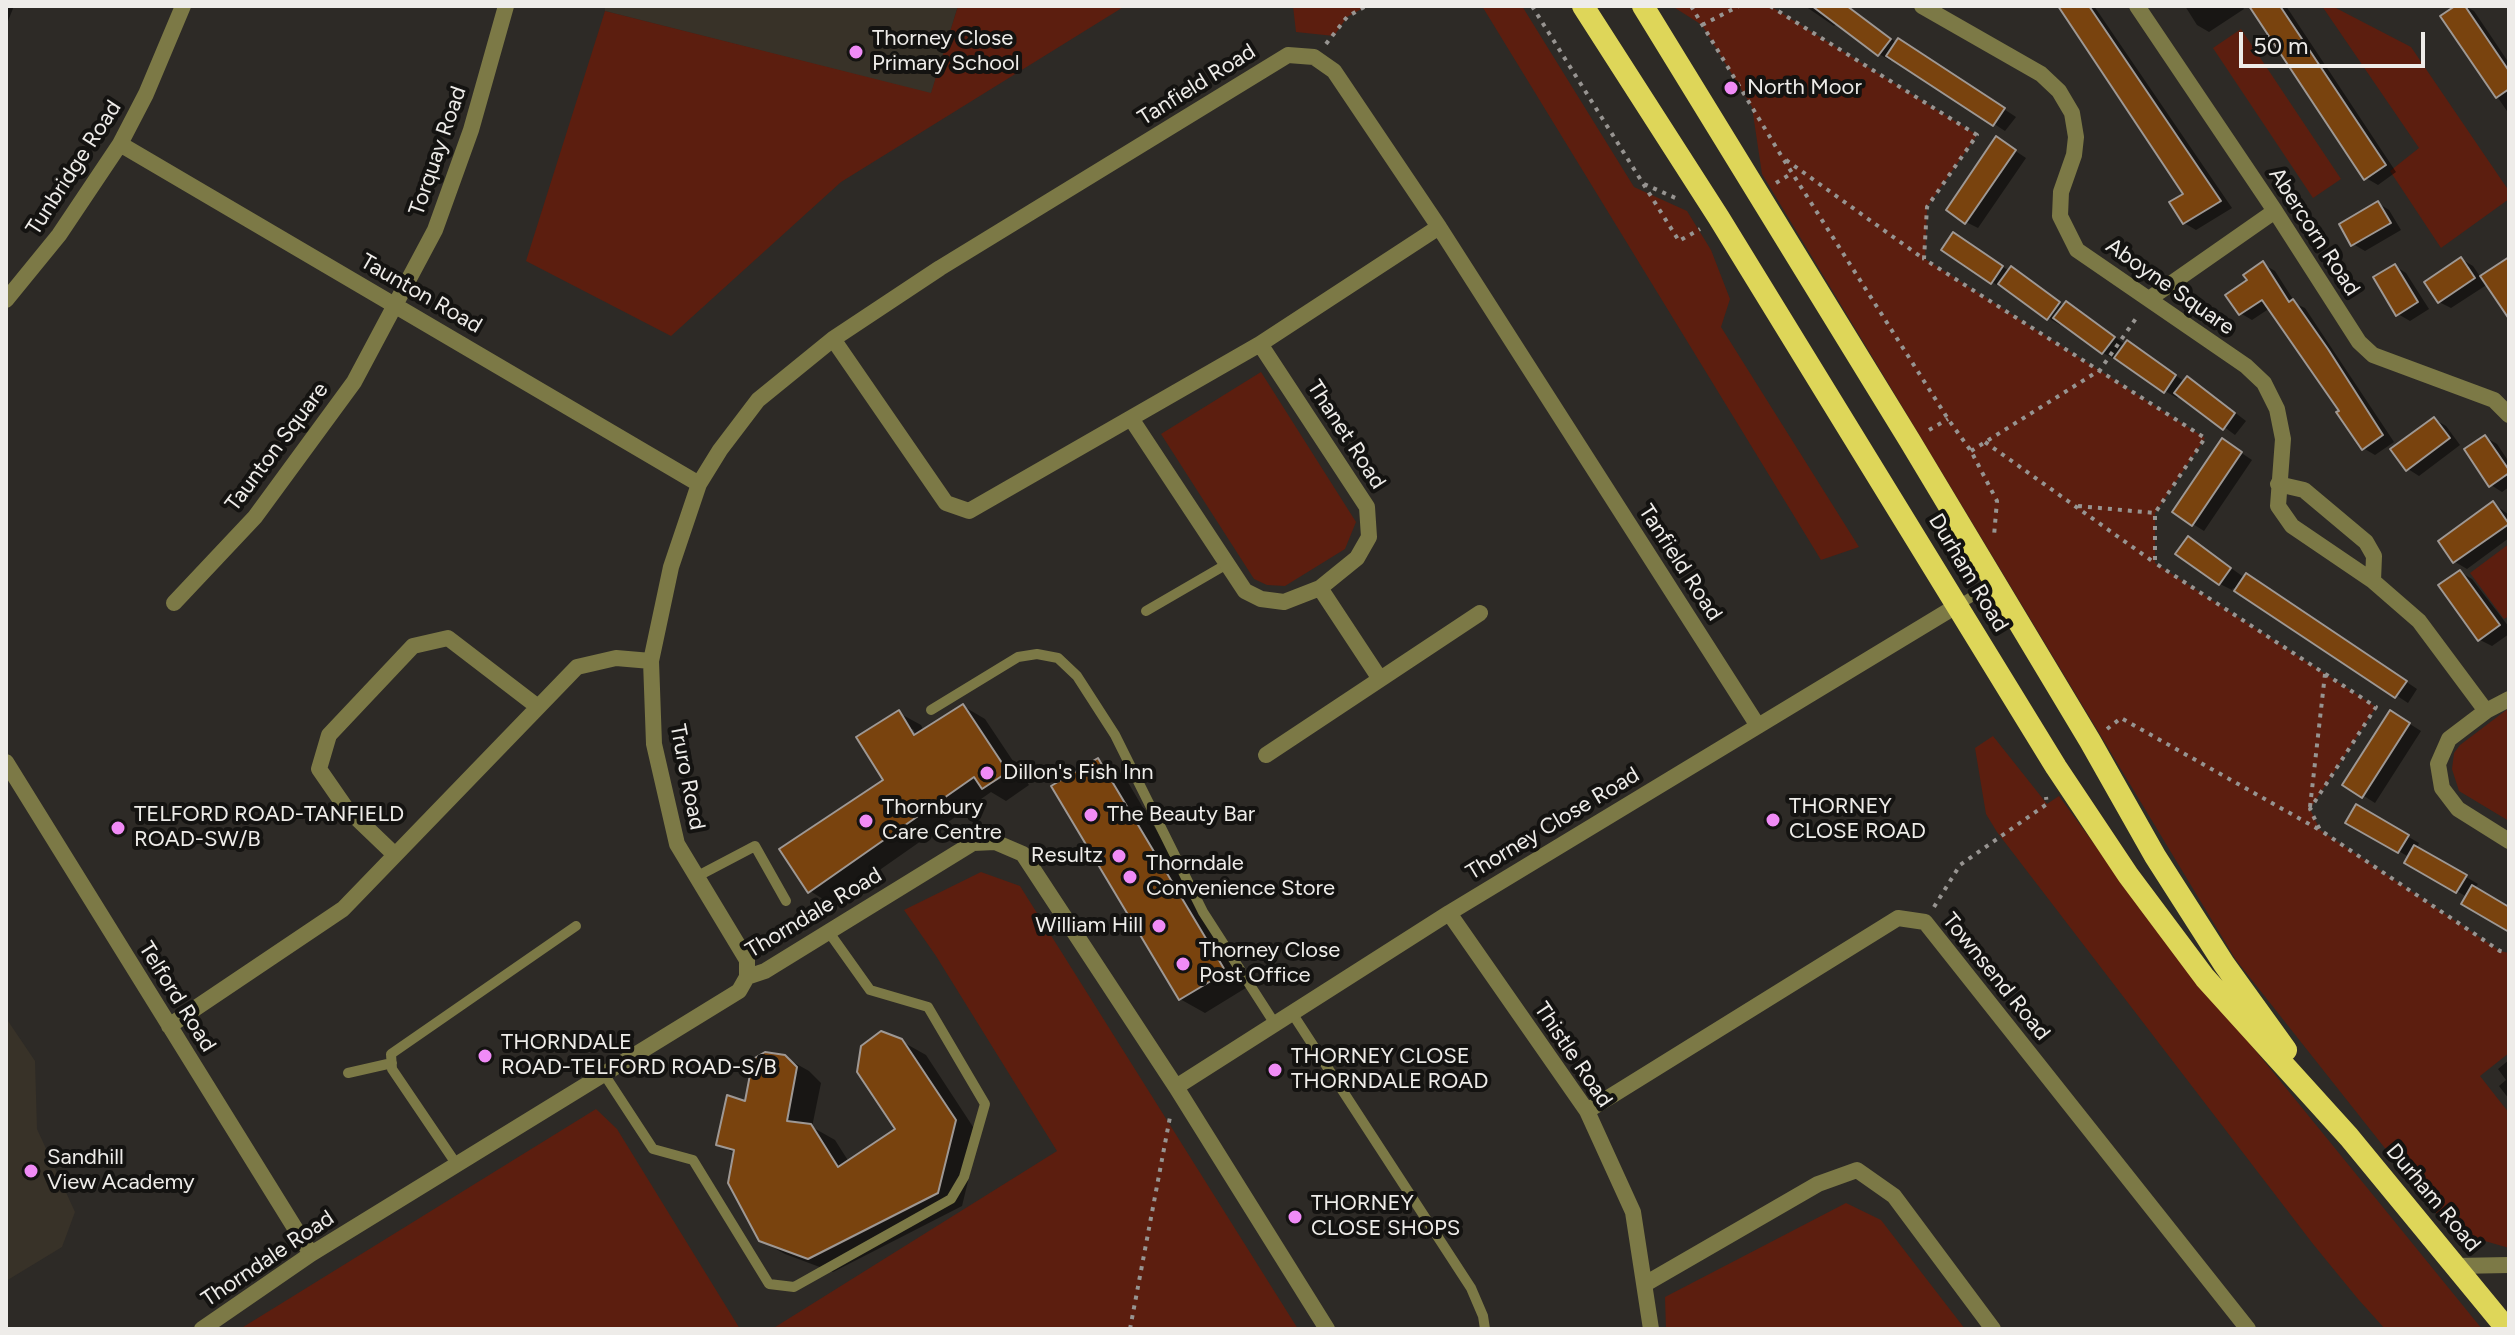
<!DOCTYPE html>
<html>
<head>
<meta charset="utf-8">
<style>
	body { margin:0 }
	#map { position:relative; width:2515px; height:1335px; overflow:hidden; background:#2d2a26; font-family:Figtree,sans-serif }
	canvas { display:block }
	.frame { position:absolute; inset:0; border:8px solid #eeece9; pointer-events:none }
	.scale { position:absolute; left:2239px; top:32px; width:186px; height:36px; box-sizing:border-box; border:4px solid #eeece9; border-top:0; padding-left:10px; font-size:24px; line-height:28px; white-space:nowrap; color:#eeece9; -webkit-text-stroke:6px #141311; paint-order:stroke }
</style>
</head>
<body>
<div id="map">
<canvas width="2515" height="1335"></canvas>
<div class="frame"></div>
<div class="scale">50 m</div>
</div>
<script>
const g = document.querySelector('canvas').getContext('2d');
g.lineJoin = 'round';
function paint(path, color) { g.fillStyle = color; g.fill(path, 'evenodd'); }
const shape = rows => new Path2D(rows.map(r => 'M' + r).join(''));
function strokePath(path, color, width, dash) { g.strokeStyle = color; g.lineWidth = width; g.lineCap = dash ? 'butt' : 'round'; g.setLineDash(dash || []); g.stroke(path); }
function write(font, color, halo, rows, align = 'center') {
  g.font = font + ' Figtree,sans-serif'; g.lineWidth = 8; g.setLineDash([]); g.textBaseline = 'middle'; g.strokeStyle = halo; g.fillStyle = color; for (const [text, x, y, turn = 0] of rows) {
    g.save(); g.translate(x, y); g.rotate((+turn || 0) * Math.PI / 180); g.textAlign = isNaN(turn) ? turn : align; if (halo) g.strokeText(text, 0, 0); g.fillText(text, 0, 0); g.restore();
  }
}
const built = shape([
	[605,6,958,6,931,94,605,11],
	[6,1018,35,1061,37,1129,75,1212,62,1247,6,1281]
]);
const green = shape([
	[958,6,1125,6,841,182,671,336,526,261,605,11,931,93],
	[1293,6,1367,6,1347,17,1334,36,1296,32],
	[1482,6,1522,6,1634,187,1687,211,1711,250,1730,299,1721,327,1859,547,1821,560],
	[1672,6,1770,6,1977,135,1927,207,1925,259,2205,438,2155,513,2155,563,2376,707,2310,809,2320,830,2500,951,2509,953,2509,1053,2480,1076,2509,1113,2509,1248,2478,1239,2464,1248,2236,960,1762,174,1752,107,1702,25],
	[2322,6,2332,6,2411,47,2509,191,2509,199,2441,248,2390,171,2419,148],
	[2241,29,2341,179,2313,198,2213,48],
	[1261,372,1356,522,1345,549,1285,586,1267,585,1254,579,1161,434],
	[2509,544,2509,616,2504,619,2470,573],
	[2509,708,2509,821,2459,791,2452,769,2454,753,2460,745],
	[1993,736,2047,804,2059,796,2155,927,2482,1329,2385,1329,2358,1299,2313,1244,1997,832,1986,814,1975,748],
	[981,872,1020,886,1298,1329,772,1329,1057,1151,936,956,904,910],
	[596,1109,617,1129,740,1329,240,1329],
	[1846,1203,1881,1220,1965,1329,1666,1329,1665,1297]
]);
const shadow = shape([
	[6,6,14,6,6,26],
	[1805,6,1845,6,1897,43,1910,47,2016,117,2005,131,1893,58,1891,61,1879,54,1837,23,1834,26],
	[2060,6,2094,6,2232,208,2196,230,2184,223,2186,195],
	[2185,6,2242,6,2244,9,2209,32,2197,25],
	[2264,6,2286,6,2396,172,2378,185,2366,178],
	[2459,6,2465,6,2474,11,2509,63,2509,114,2443,17],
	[2008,146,2026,158,1978,228,1966,222],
	[2378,203,2389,210,2401,230,2365,251,2353,244],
	[1965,241,2009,271,2023,276,2064,306,2078,310,2126,345,2139,350,2185,382,2187,378,2199,385,2246,421,2235,435,2180,394,2177,398,2165,391,2117,357,2115,359,2103,353,2062,322,2060,325,2048,318,2006,287,2004,289,1992,282,1944,249],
	[2461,259,2473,266,2481,278,2502,264,2509,267,2509,315,2488,284,2451,308,2439,302],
	[2263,264,2275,271,2296,304,2305,308,2394,442,2375,455,2363,448,2300,349,2270,308,2252,320,2240,313,2249,281],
	[2395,266,2406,273,2429,309,2410,321,2398,314],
	[2434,419,2446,426,2460,445,2419,476,2408,469],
	[2485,437,2497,444,2509,462,2509,487,2502,492,2491,485],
	[2234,448,2252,460,2204,531,2193,524],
	[2494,504,2509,515,2509,538,2467,569,2455,562,2440,542],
	[2200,546,2245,578,2258,582,2417,689,2408,703,2233,588,2232,590,2220,584],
	[2460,572,2472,579,2509,627,2509,634,2492,646,2480,640],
	[963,706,985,719,1029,785,1006,801,991,792,831,904,810,891,886,781,899,713,921,725,924,731],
	[908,729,913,729,921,742,918,744],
	[2402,719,2421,731,2375,803,2345,784],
	[1098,760,1123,774,1249,986,1205,1013,1180,999],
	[2357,807,2419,843,2417,848,2478,884,2474,889,2509,909,2509,929,2467,897,2406,862,2409,857,2348,822],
	[901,1041,926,1055,979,1136,962,1206,833,1272,785,1254,760,1240,735,1154,719,1144,746,1103,784,1057,809,1071,821,1083,812,1127,835,1140,849,1162,897,1130],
	[2509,1060,2509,1099,2499,1086,2506,1080,2498,1069]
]);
const building = shape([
	[1812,6,1847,6,1891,39,1878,56,1812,6],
	[2058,6,2089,6,2221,201,2183,224,2169,202,2183,194,2058,6],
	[2249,6,2280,6,2386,165,2364,180,2249,6],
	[2455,6,2465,6,2509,71,2509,89,2496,98,2440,16,2455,6],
	[1898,38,2005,108,1993,126,1886,56,1898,38],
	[1996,136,2016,150,1965,224,1946,210,1996,136],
	[2378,201,2391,223,2351,246,2339,224,2378,201],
	[1953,232,2003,266,1991,284,1941,250,1953,232],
	[2461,257,2475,278,2438,303,2424,282,2461,257],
	[2509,257,2509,319,2480,276,2509,257],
	[2263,261,2289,302,2293,299,2328,349,2383,435,2362,450,2336,412,2339,411,2262,300,2239,315,2225,295,2247,280,2243,275,2263,261],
	[2395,264,2418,302,2396,316,2373,277,2395,264],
	[2011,266,2060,302,2047,320,1998,284,2011,266],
	[2066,301,2115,337,2102,354,2053,318,2066,301],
	[2127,340,2176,375,2164,393,2114,358,2127,340],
	[2187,376,2235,413,2223,430,2174,393,2187,376],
	[2434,417,2450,438,2406,471,2390,449,2434,417],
	[2485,435,2509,470,2509,473,2489,487,2464,449,2485,435],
	[2222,438,2242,452,2192,526,2172,512,2222,438],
	[2493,501,2509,524,2453,563,2438,541,2493,501],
	[2188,536,2231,568,2219,585,2175,554,2188,536],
	[2460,570,2500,625,2478,641,2438,585,2460,570],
	[2246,573,2407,681,2395,698,2234,591,2246,573],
	[963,704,1008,772,982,789,974,777,808,893,779,849,883,780,856,737,899,710,914,735,963,704],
	[2390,710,2410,723,2362,798,2342,785,2390,710],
	[1098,758,1226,972,1179,1000,1051,786,1098,758],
	[2356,804,2409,835,2398,853,2345,823,2356,804],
	[2414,845,2467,875,2456,893,2404,863,2414,845],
	[2472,885,2509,907,2509,932,2461,904,2472,885],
	[881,1031,902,1039,956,1120,938,1193,808,1259,759,1241,728,1183,734,1150,716,1145,727,1095,745,1101,753,1059,765,1052,785,1055,797,1067,787,1121,811,1124,838,1167,895,1129,857,1072,861,1046,881,1031]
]);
const path = shape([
	[1532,6,1679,241,1700,229],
	[1691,6,1782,157,1948,419,1971,451,1997,501,1994,536],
	[1770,6,1977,135,1927,207,1924,259,2205,438,2155,513,2155,563,2376,707,2310,809,2320,830,2500,951,2509,953],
	[1702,25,1739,6],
	[1326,44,1347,17,1366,6],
	[1786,160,1924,259],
	[1776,183,1792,173],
	[1644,184,1680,200],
	[1929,430,1948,419],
	[1985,442,2155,563],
	[1971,451,2100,370,2137,317],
	[2078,506,2155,513],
	[2107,729,2121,718,2318,829],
	[2310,807,2325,674],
	[1934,907,1960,865,2047,804,2046,797],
	[1130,1329,1170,1117]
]);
const service = shape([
	[1958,605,1995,583],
	[1146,611,1227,564],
	[931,710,1018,657,1037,654,1058,658,1077,676,1115,735,1203,912,1275,1024],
	[696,877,755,846,786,901],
	[1292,1013,1471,1288,1483,1316,1485,1329],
	[348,1073,392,1063],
	[604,1074,653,1149,693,1160,769,1284,794,1287,951,1199,964,1177,985,1104,928,1007,870,990,828,931],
	[457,1165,392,1069,391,1054,576,926]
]);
const minor = shape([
	[1922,6,2041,74,2059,91,2072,113,2076,137,2074,155,2061,192,2060,216,2077,250,2246,366,2264,383,2277,409,2283,439,2278,506,2292,526,2373,581,2419,621,2486,711],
	[2137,6,2275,211,2359,342,2373,355,2494,400,2509,415],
	[120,144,699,484],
	[2149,299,2275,211],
	[6,300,59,235,120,144,146,94,183,6],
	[833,339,946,503,969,511,1260,344,1439,227],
	[1132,420,1245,591,1261,599,1284,602,1320,588,1357,558,1369,537,1367,507,1260,344],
	[2278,484,2304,490,2366,542,2374,556,2373,581],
	[1320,588,1380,679],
	[174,603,255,517,354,382,435,230,471,130,506,6],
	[2509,699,2486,711,2449,739,2438,764,2442,788,2458,809,2509,841],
	[1266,755,1480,613],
	[6,762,311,1254],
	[394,854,346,808,319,769,329,735,413,646,448,638,538,707],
	[1449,913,1587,1111,1633,1212,1651,1329],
	[747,977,747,960,677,844,654,744,651,661,671,567,699,484,720,450,758,400,833,339,940,268,1288,55,1314,57,1334,71,1439,227,1758,726],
	[169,1026,343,909,577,667,616,658,651,661],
	[1176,1087,1449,913,1958,605],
	[1587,1111,1898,918,1925,922,2248,1329],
	[2455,1266,2509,1265],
	[1645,1284,1818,1184,1857,1170,1894,1196,1993,1329],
	[202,1329,311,1254,739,991,747,977,765,971,973,843,995,842,1023,854,1176,1087,1327,1329]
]);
const trunk = shape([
	[1583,6,1719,218,2056,767,2128,875,2205,978,2349,1137,2507,1329],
	[1643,6,1910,441,2090,741,2155,856,2224,964,2286,1050]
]);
const markers = [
	[856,52,8,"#f08bf6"],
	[1731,88,8,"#f08bf6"],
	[987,773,8,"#f08bf6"],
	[1091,815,8,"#f08bf6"],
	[1773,820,8,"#f08bf6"],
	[866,821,8,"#f08bf6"],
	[118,828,8,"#f08bf6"],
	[1119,856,8,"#f08bf6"],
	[1130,877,8,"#f08bf6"],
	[1159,926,8,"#f08bf6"],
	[1183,964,8,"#f08bf6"],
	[485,1056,8,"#f08bf6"],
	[1275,1070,8,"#f08bf6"],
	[31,1171,8,"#f08bf6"],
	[1295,1217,8,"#f08bf6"]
];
const poiNames = [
	["Thorney Close",872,39],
	["Primary School",872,64],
	["North Moor",1747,88],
	["Dillon's Fish Inn",1003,773],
	["THORNEY",1789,807],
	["CLOSE ROAD",1789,832],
	["Thornbury",882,808],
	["Care Centre",882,833],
	["TELFORD ROAD-TANFIELD",134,815],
	["ROAD-SW/B",134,840],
	["The Beauty Bar",1107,815],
	["Resultz",1103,856,"right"],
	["Thorndale",1146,864],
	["Convenience Store",1146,889],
	["William Hill",1143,926,"right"],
	["Thorney Close",1199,951],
	["Post Office",1199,976],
	["THORNDALE",501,1043],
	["ROAD-TELFORD ROAD-S/B",501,1068],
	["THORNEY CLOSE",1291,1057],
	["THORNDALE ROAD",1291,1082],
	["Sandhill",47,1158],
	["View Academy",47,1183],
	["THORNEY",1311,1204],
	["CLOSE SHOPS",1311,1229]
];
const streetNames = [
	["Tanfield Road",1197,85,-32],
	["Torquay Road",438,151,-71],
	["Tunbridge Road",74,168,-57],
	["Abercorn Road",2314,232,57],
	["Aboyne Square",2170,287,35],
	["Taunton Road",421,294,30],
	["Thanet Road",1346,435,57],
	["Taunton Square",277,447,-53],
	["Tanfield Road",1680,563,57],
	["Durham Road",1968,573,59],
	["Truro Road",687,777,79],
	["Thorney Close Road",1553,824,-31],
	["Thorndale Road",814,913,-31],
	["Townsend Road",1996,977,51],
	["Telford Road",177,997,58],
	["Thistle Road",1573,1055,56],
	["Durham Road",2433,1198,50],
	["Thorndale Road",268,1259,-34]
];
paint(built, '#383228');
paint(green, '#5c1e0f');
paint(shadow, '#0007');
paint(building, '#79430e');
strokePath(building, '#9e9894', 2);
strokePath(path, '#979491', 4, [4, 6]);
strokePath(service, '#7c7946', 10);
strokePath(minor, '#7c7946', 16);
strokePath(trunk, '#ded659', 22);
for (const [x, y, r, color] of markers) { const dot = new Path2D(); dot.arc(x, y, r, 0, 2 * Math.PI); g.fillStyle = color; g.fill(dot); strokePath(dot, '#141311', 3); }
write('22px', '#eeece9', '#141311', poiNames, 'left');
write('22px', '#eeece9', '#141311', streetNames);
</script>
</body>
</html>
